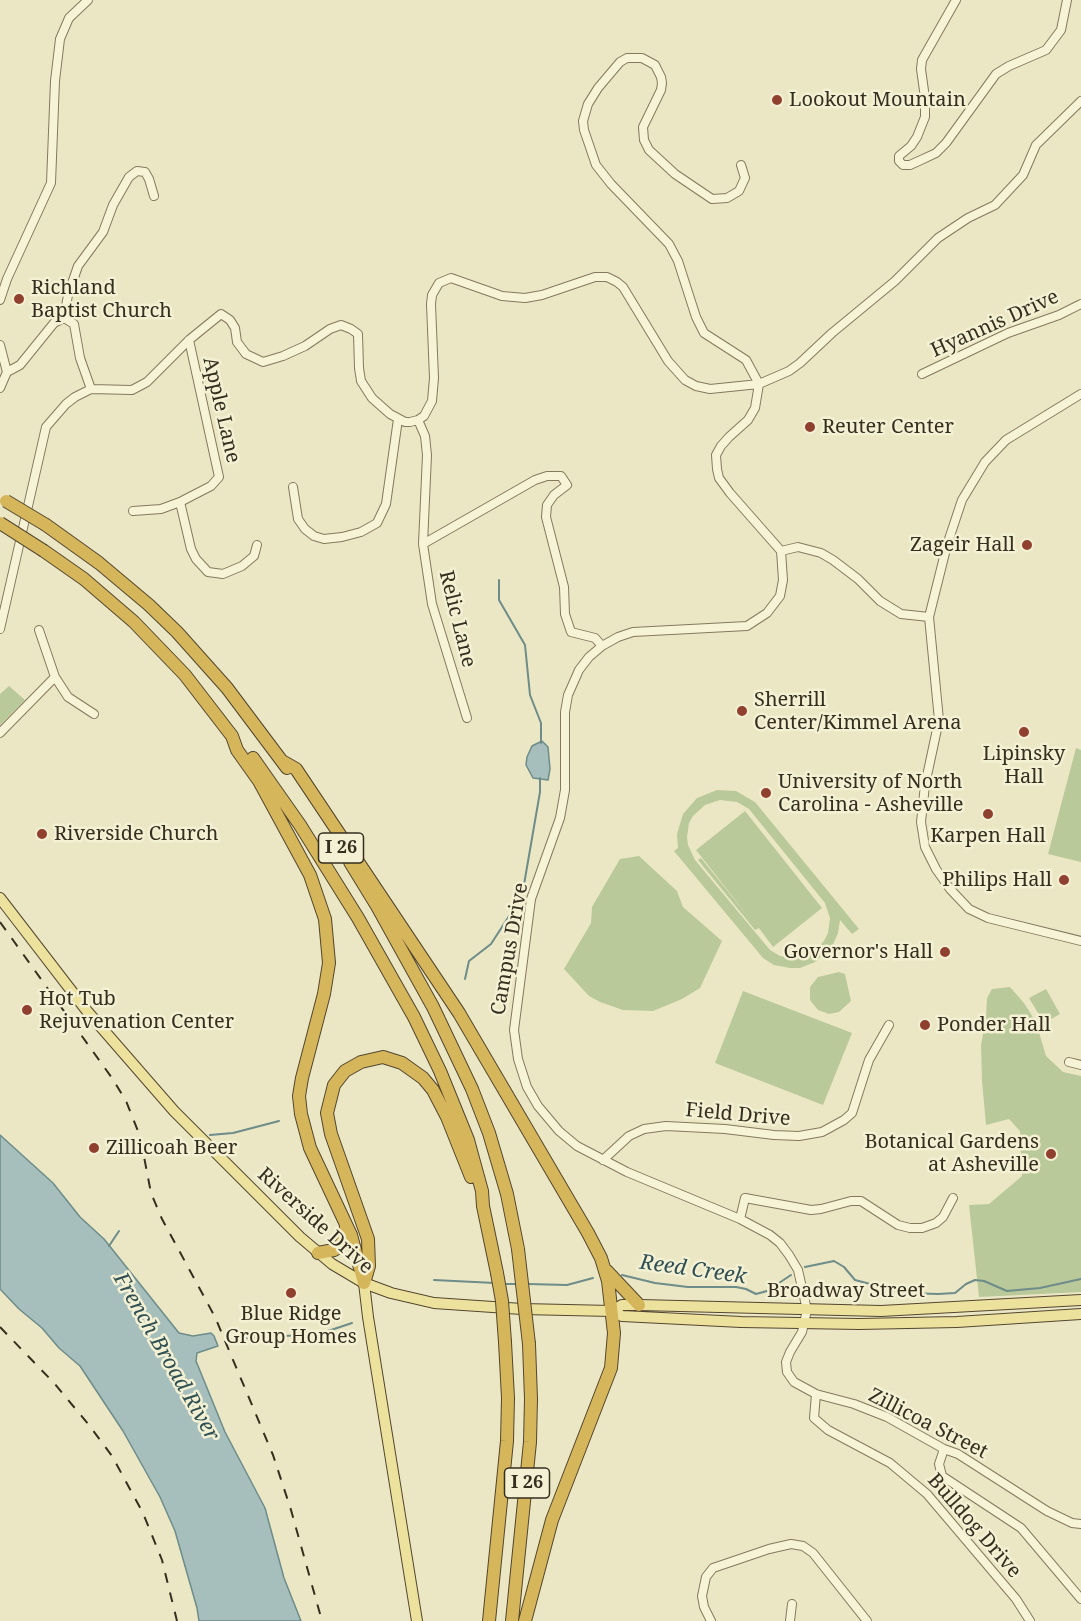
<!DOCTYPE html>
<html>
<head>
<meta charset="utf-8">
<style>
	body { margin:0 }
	canvas { display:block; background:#ebe7c4 }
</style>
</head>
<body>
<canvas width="1081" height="1621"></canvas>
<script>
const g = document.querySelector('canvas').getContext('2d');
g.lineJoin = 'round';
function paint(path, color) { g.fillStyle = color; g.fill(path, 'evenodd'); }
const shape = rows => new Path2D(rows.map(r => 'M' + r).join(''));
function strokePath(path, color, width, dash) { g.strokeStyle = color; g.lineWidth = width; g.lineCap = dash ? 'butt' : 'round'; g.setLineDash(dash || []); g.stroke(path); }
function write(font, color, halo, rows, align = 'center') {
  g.font = font + ' "Noto Serif",serif'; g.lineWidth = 5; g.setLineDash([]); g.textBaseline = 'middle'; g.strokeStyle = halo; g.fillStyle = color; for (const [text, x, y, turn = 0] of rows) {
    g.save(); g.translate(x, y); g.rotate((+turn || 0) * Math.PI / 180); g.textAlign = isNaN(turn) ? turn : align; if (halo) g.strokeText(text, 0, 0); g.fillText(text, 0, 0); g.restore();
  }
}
const green = shape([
	[9,686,25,700,0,725,0,694],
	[1076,748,1081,750,1081,862,1048,854],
	[717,790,736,791,755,802,859,929,852,934,840,920,838,933,832,947,815,962,800,968,790,968,774,965,763,958,674,851,678,848,677,834,683,814,697,798],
	[720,800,737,802,749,809,825,903,830,918,828,933,824,941,815,950,808,955,793,958,780,956,770,950,695,860,688,845,687,837,689,823,693,816,705,805],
	[745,811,822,908,773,947,759,928,755,930,698,860,701,858,751,920,696,850],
	[639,856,677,891,683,907,722,941,700,988,682,999,653,1011,623,1010,600,1002,589,996,564,969,591,923,592,907,620,859],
	[839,972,845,974,851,1001,839,1012,829,1014,818,1010,810,1000,810,987,818,977],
	[1010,987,1024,1003,1036,1022,1046,1056,1063,1072,1081,1076,1081,1292,979,1297,969,1205,989,1204,1022,1176,1020,1131,1009,1119,986,1125,982,1081,981,1045,986,1018,987,998,992,989],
	[1046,989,1060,1014,1044,1023,1029,998],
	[743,991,852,1033,823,1105,715,1063]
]);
const water = shape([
	[542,741,548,747,550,769,548,780,533,778,526,765,527,757,532,746,542,741],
	[0,1135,53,1183,80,1217,104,1239,179,1333,193,1336,211,1333,214,1336,218,1346,197,1353,196,1361,225,1432,265,1508,284,1578,301,1621,199,1621,197,1608,175,1531,160,1497,123,1431,80,1366,59,1348,42,1328,19,1309,0,1289,0,1135]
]);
const stream = shape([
	[499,580,499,600,525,645,530,695,541,723,541,743],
	[465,979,469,961,491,944,522,896,540,792,540,778],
	[210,1135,233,1133,279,1121],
	[109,1246,119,1231],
	[805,1267,834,1261,844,1267,855,1280,905,1293,938,1294,955,1293,966,1284,975,1280,984,1281,1007,1291,1040,1288,1081,1279],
	[622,1275,655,1283,688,1287,736,1287,746,1289,756,1294,767,1291,791,1275],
	[434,1280,495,1283],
	[504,1284,519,1284],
	[528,1284,567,1285,593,1278],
	[232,1339,319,1334,352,1323]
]);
const minor = shape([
	[956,0,922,60,921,69,925,98,925,117,917,137,911,146,899,156,899,161,903,165,910,165,921,160,936,153,946,143,996,74,1009,66,1046,50,1061,30,1067,0],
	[741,165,745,178,739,191,727,198,712,199,675,174,649,150,644,140,643,127,661,90,662,83,661,77,655,65,642,58,627,58,620,62,598,88,588,104,583,121,584,130,596,165,611,184,669,244,678,261,696,317,704,333,746,360,759,384],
	[0,300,7,279,51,183,55,81,60,39,69,18,88,0],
	[64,318,68,295,78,266,103,232,113,205,129,177,137,171,145,172,149,179,154,196],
	[64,318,74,324,80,358,91,389],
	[0,345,7,372,0,388],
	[7,372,20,365,54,323,64,318],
	[922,374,1008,333,1059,315,1081,304],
	[759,384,755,408,748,420,729,437,721,446,716,455,717,469,719,478,730,493,781,551],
	[1081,394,1006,440,985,462,962,500,947,545,929,617,939,720,925,785,921,822,925,847,936,869,950,889,969,909,988,918,1081,941],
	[418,420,425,436,427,455,423,544,432,604,467,718],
	[293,487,298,519,305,529,314,536,324,539,342,537,361,532,377,523,386,504,398,419],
	[180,502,191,549,196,559,208,572,223,574,242,566,254,556,257,545],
	[133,511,161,509,180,502,211,486,219,477,189,340],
	[423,544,535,480,547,476,561,476,567,485,554,495,547,505,546,517,564,587,565,614,571,632,595,638,602,646],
	[929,617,901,614,880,601,858,579,833,560,821,553,798,547,781,551,783,580,780,596,767,613,747,626,633,632,618,637,602,646,589,657,579,670,568,695,565,712,565,790,560,818,531,899,514,1030,518,1059,527,1087,538,1106,559,1131,577,1146,627,1172,740,1219,770,1235,780,1243,789,1255,798,1270,807,1310,802,1332,790,1352,786,1362,787,1372,794,1382,816,1394,854,1404,887,1417,944,1449,958,1454,1047,1511,1072,1523,1081,1524],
	[0,629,46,427,66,404,75,397,91,389,132,390,147,382,189,340,221,314,230,320,235,328,237,342,246,354,263,362,283,356,305,346,330,329,341,325,351,329,358,334,359,368,361,381,372,398,390,414,405,422,410,422,418,420,424,416,432,401,434,378,431,304,432,295,439,283,451,278,502,296,525,298,542,295,595,277,607,277,617,282,623,287,668,361,685,380,696,386,710,389,759,384,789,371,800,363,832,333,895,281,938,238,968,218,995,205,1023,175,1036,145,1081,101],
	[39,630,55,677,68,697,94,714],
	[0,733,55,677],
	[1069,1062,1081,1065],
	[603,1160,629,1136,644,1129,666,1126,725,1129,774,1135,799,1136,822,1132,844,1120,852,1113,869,1060,889,1025],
	[740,1219,745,1198,811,1210,821,1209,851,1201,861,1201,898,1225,910,1228,922,1228,936,1223,943,1217,953,1198],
	[816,1394,814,1418,828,1430,890,1463,927,1494,1016,1599,1030,1621],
	[944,1449,939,1464,942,1476,1021,1528,1081,1599],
	[711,1621,704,1607,702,1596,706,1577,713,1568,769,1549,791,1544,803,1546,813,1553,867,1621],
	[790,1621,792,1604]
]);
const major = shape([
	[0,898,87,1011,174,1111,300,1237,332,1264,364,1283,391,1293,434,1303,522,1309,612,1311,622,1316,741,1322,859,1324,957,1322,1081,1314],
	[364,1283,368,1317,417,1621],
	[612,1311,622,1305,639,1305,881,1311,1081,1300]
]);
const highway = shape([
	[46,525,99,563,149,605,177,632,227,688,287,768],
	[44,551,84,579,134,622,185,675,232,736,237,750,259,781,310,875,325,919,329,963,324,994,302,1078,299,1096,301,1114,310,1148,351,1235,364,1283],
	[253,758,300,825,358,918,414,1017,440,1071,468,1140,482,1191,483,1206,497,1273],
	[282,761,296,769,459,1013,588,1233,601,1258,608,1281,614,1333,611,1368,552,1520,525,1621],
	[350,862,377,906,433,1007,472,1089,489,1133,507,1194,518,1249],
	[318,1253,334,1250,339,1247,343,1241,346,1227],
	[607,1271,639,1305],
	[364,1283,369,1266,368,1239,331,1134,327,1113,334,1085,345,1071,361,1062,383,1057,402,1063,423,1078,433,1090,447,1117,471,1177],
	[489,1621,507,1441,508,1398,505,1342],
	[512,1621,530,1442,531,1399,529,1344]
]);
const rail = shape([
	[0,922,112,1078,126,1101,140,1136,151,1193,162,1219,215,1317,273,1455,291,1510,322,1621],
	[0,1327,54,1383,89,1425,112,1456,143,1513,162,1560,177,1621]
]);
const highwayBridge = shape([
	[6,501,46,525],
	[0,523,44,551],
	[518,1249,529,1344],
	[497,1273,502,1301,505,1342]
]);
const markers = [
	[777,100,6,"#90402f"],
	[19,299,6,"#90402f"],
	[810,427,6,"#90402f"],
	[1027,545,6,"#90402f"],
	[742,711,6,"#90402f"],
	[1024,732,6,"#90402f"],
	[766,793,6,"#90402f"],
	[988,814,6,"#90402f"],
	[42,834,6,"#90402f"],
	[1064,880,6,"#90402f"],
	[945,952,6,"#90402f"],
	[27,1010,6,"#90402f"],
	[925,1025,6,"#90402f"],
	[94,1148,6,"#90402f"],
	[1051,1154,6,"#90402f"],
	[291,1293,6,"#90402f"]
];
const shields = [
	[341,848,45],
	[527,1483,45]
];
const shieldNames = [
	["I 26",341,848],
	["I 26",527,1483]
];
const poiNames = [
	["Lookout Mountain",789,100],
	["Richland",31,288],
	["Baptist Church",31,311],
	["Reuter Center",822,427],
	["Zageir Hall",1015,545,"right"],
	["Sherrill",754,700],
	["Center/Kimmel Arena",754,723],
	["Lipinsky",1024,754,"center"],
	["Hall",1024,777,"center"],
	["University of North",778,782],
	["Carolina - Asheville",778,805],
	["Riverside Church",54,834],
	["Karpen Hall",988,836,"center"],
	["Philips Hall",1052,880,"right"],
	["Governor's Hall",933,952,"right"],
	["Hot Tub",39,999],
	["Rejuvenation Center",39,1022],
	["Ponder Hall",937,1025],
	["Botanical Gardens",1039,1142,"right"],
	["at Asheville",1039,1165,"right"],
	["Zillicoah Beer",106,1148],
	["Blue Ridge",291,1314,"center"],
	["Group Homes",291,1337,"center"]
];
const streetNames = [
	["Hyannis Drive",995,324,-24],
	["Apple Lane",221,410,77],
	["Relic Lane",457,619,76],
	["Campus Drive",510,949,-80],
	["Field Drive",738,1115,5],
	["Riverside Drive",315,1221,42],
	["Broadway Street",846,1291],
	["Zillicoa Street",928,1424,27],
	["Bulldog Drive",974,1526,49]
];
const waterNames = [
	["Reed Creek",693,1270,8],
	["French Broad River",166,1357,60]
];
paint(green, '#bac999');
paint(water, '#a6bfbc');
strokePath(water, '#6d8c8a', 1.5);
strokePath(stream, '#6d8c8a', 2);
strokePath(minor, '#85795c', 10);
strokePath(major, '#534630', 12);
strokePath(highway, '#534630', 14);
strokePath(minor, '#f7f3d7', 8);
strokePath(major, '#ece29e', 10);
strokePath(highway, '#d6b65a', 12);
strokePath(rail, '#362e1f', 2, [10, 10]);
strokePath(highwayBridge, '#534630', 14, []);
strokePath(highwayBridge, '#d6b65a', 12);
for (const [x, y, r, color] of markers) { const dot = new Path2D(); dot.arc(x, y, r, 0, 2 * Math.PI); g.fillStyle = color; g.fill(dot); strokePath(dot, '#f3f0d3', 2); }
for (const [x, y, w] of shields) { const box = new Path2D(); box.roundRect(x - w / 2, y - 15, w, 30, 4.5); g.fillStyle = '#f3f0d3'; g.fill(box); strokePath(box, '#362e1f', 1.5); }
write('bold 18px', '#362e1f', null, shieldNames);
write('20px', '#362e1f', '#f3f0d3', poiNames, 'left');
write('20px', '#362e1f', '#f3f0d3', streetNames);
write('italic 21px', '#2f5054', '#f3f0d3', waterNames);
</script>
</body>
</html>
